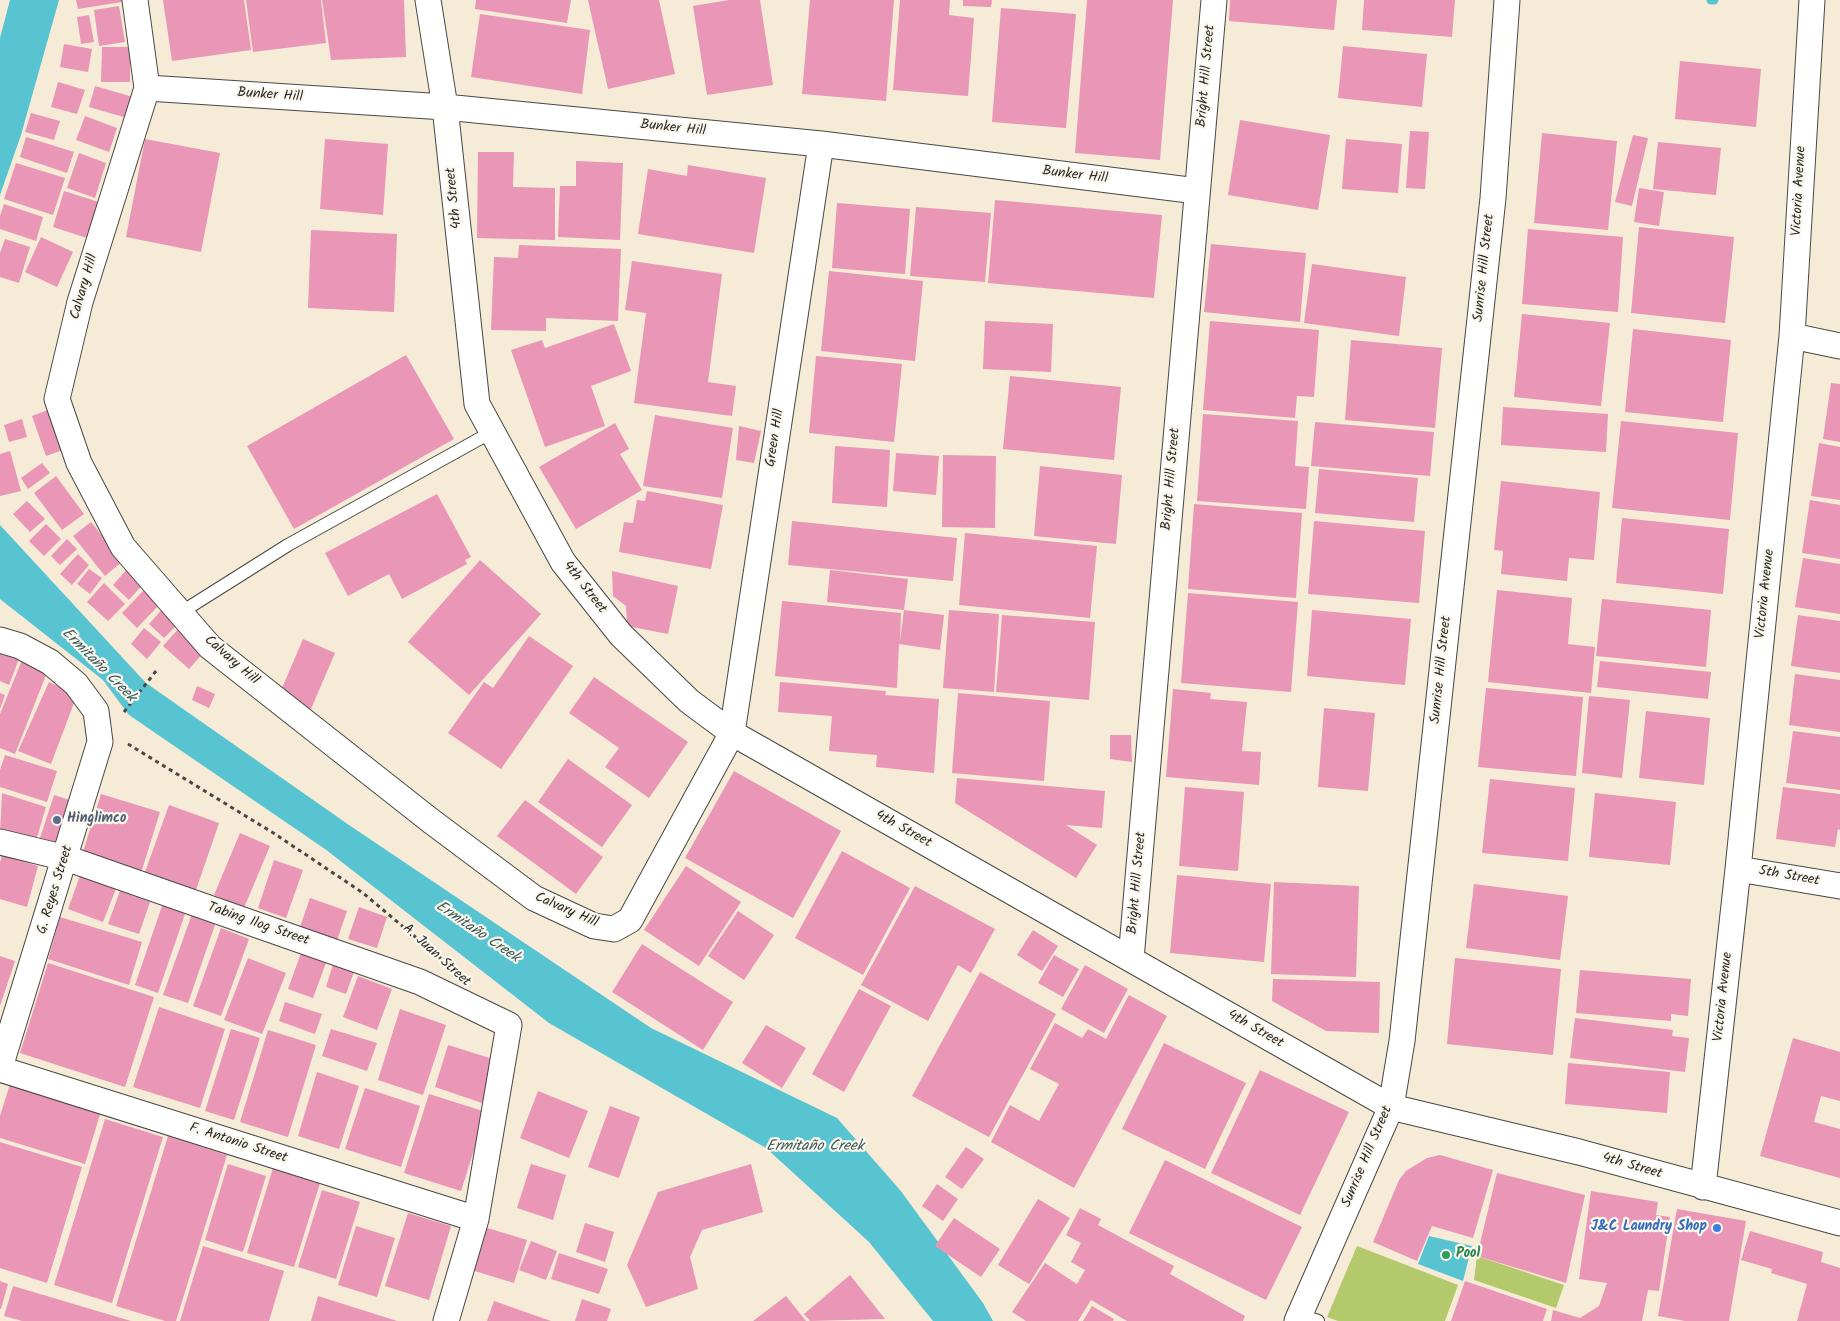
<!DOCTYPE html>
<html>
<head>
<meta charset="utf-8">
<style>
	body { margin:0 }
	canvas { display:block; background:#f5ebd6 }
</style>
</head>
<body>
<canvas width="1840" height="1321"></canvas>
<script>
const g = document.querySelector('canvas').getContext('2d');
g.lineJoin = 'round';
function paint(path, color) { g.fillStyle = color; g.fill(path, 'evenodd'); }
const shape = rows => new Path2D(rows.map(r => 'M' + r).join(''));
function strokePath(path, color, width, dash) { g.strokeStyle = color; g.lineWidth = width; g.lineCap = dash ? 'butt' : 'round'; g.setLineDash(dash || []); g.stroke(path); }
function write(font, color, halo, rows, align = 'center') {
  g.font = font + ' Kalam,sans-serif'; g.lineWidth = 4.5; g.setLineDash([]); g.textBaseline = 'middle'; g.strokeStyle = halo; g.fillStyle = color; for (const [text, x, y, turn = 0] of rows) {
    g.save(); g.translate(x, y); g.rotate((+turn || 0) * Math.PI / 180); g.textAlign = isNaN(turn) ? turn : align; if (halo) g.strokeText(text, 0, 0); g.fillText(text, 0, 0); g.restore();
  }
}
const green = shape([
	[1357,1246,1458,1285,1445,1321,1338,1321,1327,1317],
	[1477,1256,1564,1285,1556,1308,1474,1280]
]);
const water = shape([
	[10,0,59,0,21,135,0,195,0,38],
	[0,525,146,683,349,825,651,1028,837,1118,900,1190,983,1303,993,1321,933,1321,869,1242,766,1148,549,1023,325,849,129,715,103,680,0,599],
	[1429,1236,1472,1246,1463,1281,1418,1264]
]);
const stream = shape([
	[1711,0,1714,0]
]);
const building = shape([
	[76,0,122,0,122,2,78,9],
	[163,0,244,0,251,50,172,61],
	[246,0,321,0,326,43,253,52],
	[322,0,404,0,406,57,331,60],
	[476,0,571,0,567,23,475,9],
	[588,0,659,0,675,74,608,89],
	[729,0,760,0,773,85,707,95,693,6],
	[810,0,894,0,886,101,802,94],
	[900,0,950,0,949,15,974,18,968,96,893,90],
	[963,0,992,0,991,7,963,6],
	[1087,0,1173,0,1160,160,1075,153],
	[1230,0,1337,0,1334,30,1229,21],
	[1364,0,1455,0,1452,37,1362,30],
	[119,6,125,42,99,46,94,10],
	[1001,8,1076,14,1066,128,992,122],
	[480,14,590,30,582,94,471,77],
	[89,15,94,42,81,44,77,17],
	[64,44,92,49,88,72,60,67],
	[1343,46,1427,54,1422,107,1338,98],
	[102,47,130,47,130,82,101,82],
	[1680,61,1761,69,1756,127,1675,119],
	[58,82,85,90,77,114,51,107],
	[95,86,133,97,127,118,89,107],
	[31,113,60,121,54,140,25,132],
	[85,116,117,128,109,152,76,140],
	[1240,120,1330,135,1318,210,1228,195],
	[1410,131,1429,132,1425,189,1406,188],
	[1542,133,1617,141,1608,230,1534,223],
	[1633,135,1648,138,1632,206,1615,202],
	[26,137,74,152,67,173,20,157],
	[145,139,220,153,201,252,126,237],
	[325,139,388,144,383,215,320,209],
	[1346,139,1402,144,1398,193,1342,189],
	[1658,142,1721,148,1716,195,1653,189],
	[478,152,514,152,513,187,555,188,555,240,477,238],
	[79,153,106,163,95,198,67,188],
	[576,161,623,163,620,240,558,237,560,186,576,186],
	[16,163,65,178,53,215,4,199],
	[688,165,766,178,754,253,638,234,648,169,687,176],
	[1639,188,1664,192,1659,226,1634,222],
	[64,191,99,202,87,238,53,227],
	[995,200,1162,215,1154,298,988,283],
	[837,203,910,209,905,274,832,268],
	[4,204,43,217,36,241,0,229,0,216],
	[916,207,991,213,985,282,910,276],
	[1639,227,1734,237,1725,323,1631,313],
	[1528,229,1623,237,1618,312,1522,304],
	[311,230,397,234,394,312,308,308],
	[41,237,73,252,57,287,25,272],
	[5,239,30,247,19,283,0,277,0,253],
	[1211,244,1306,253,1300,322,1204,312],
	[519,245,621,249,618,321,546,318,546,331,491,330,494,257,518,258],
	[632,261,722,274,708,382,736,386,732,416,634,403,646,313,625,310],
	[1312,264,1406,277,1399,336,1304,323],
	[829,271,923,281,915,361,821,351],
	[1522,314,1610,323,1601,406,1514,397],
	[985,321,1053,324,1051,372,983,369],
	[1210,321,1319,330,1314,397,1297,396,1295,418,1203,410],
	[614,324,631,371,591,386,605,426,545,447,511,350,542,340,545,348],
	[1633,329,1731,340,1723,422,1625,412],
	[1351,340,1442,348,1435,428,1345,420],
	[406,355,454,439,294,529,247,446],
	[816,356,902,364,894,442,809,433],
	[1010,376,1121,387,1114,460,1003,449],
	[1831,383,1840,384,1840,442,1823,439],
	[1503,407,1608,414,1606,452,1501,445],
	[48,410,63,450,46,456,32,416],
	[1203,414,1298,421,1295,466,1309,467,1306,509,1197,501],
	[655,415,733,428,722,498,643,486],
	[22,419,27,437,9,442,4,425],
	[1621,421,1738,433,1730,520,1612,508],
	[1315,422,1434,432,1430,476,1311,466],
	[615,423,629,449,620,454,642,490,576,529,539,467],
	[739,426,761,431,754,463,736,460],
	[1819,443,1840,447,1840,500,1811,496],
	[835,446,890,450,887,507,832,503],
	[10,451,21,491,0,496,0,454],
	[896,453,939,456,936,495,893,491],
	[943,455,996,456,995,528,942,527],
	[42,463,50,473,28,489,21,478],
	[1040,466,1122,475,1116,544,1034,536],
	[1319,469,1418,478,1414,522,1315,513],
	[56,476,84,514,62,530,34,493],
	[1501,481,1600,492,1594,560,1569,558,1567,581,1501,574,1503,551,1494,550],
	[647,491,723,505,711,569,619,552,624,522,633,523,637,500,645,501],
	[437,494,471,557,465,560,467,564,402,599,389,574,348,596,325,553],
	[1810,500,1840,505,1840,559,1802,553],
	[27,501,45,519,30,532,13,514],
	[1194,504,1302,513,1296,598,1188,589],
	[1622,518,1729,529,1723,594,1616,583],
	[792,521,957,538,953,581,788,565],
	[1314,521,1425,531,1419,603,1308,594],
	[91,522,123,561,105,576,73,536],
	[46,524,61,539,44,556,29,541],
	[965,533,1097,546,1090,618,959,605],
	[67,539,77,549,60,565,51,556],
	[78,554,89,565,72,585,60,574],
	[1803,558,1840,564,1840,614,1795,607],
	[480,560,541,614,469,695,408,642],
	[128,568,145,582,129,600,113,585],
	[89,569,102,578,90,594,77,584],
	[830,570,908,579,904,610,827,602],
	[612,571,678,586,668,634,627,626,626,606,613,596],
	[104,583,125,604,108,621,87,602],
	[145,589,160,604,137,628,122,613],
	[1497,590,1572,598,1568,644,1595,647,1591,693,1488,682],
	[1188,593,1298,602,1291,692,1181,683],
	[1602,599,1711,610,1706,667,1596,656],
	[782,601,901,613,900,641,904,610,944,615,940,650,899,644,897,688,775,676],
	[165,606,181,621,164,638,149,624],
	[949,610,999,614,994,692,943,688],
	[1312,610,1411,619,1405,685,1307,676],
	[1002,615,1095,622,1089,700,996,692],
	[1798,615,1840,621,1840,673,1791,666],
	[144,628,161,642,147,659,131,644],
	[179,628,205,651,189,669,163,646],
	[529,636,573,666,501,769,448,733,484,682,493,688],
	[303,639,335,653,311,709,279,695],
	[22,651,9,685,0,681,0,652],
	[22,660,48,670,15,754,0,748,0,714],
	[1600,661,1711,672,1708,699,1597,687],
	[1795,674,1840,680,1840,732,1789,725],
	[594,677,688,742,649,798,605,767,619,748,569,713],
	[49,682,77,695,51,764,18,751],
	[780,682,886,691,885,695,939,699,934,773,876,767,877,755,829,751,832,716,778,712],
	[197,686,215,694,209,708,192,700],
	[1486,688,1583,697,1576,776,1478,767],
	[1173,689,1211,693,1210,699,1247,702,1242,751,1261,752,1259,785,1166,777],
	[0,693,5,695,0,709],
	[958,693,1050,701,1044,781,952,773],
	[1589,696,1630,700,1622,778,1582,773],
	[1324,708,1375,713,1368,791,1318,787],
	[1646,711,1710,718,1704,785,1639,778],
	[1793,731,1840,737,1840,790,1786,783],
	[1110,735,1131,735,1132,762,1110,759],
	[5,755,57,771,47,802,0,787,0,770],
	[568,759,632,805,602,847,538,802],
	[734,771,841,831,793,918,685,858],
	[957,778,1105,791,1102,828,1066,825,1097,845,1076,878,955,803],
	[1490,779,1575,788,1568,861,1482,853],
	[1185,787,1244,792,1238,871,1179,866],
	[1783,787,1840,794,1840,830,1838,829,1835,847,1776,839],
	[2,793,46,807,35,844,0,833],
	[1595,793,1676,802,1670,865,1589,857],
	[101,794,160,812,141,873,82,855],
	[54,795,79,803,64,851,38,844],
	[525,800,603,857,576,894,497,836],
	[169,805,219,823,196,890,145,872],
	[240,833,270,846,244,908,214,895],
	[842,851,910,888,863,975,795,938],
	[2,855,38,866,27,907,0,899,0,863],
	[274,860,303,870,286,918,258,908],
	[686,866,741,902,699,966,644,930],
	[81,873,117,886,103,922,68,909],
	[1177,875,1271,884,1264,962,1170,953],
	[1274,882,1359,886,1356,977,1271,974],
	[1474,884,1568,896,1560,960,1466,948],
	[915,886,995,929,971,973,958,965,928,1021,861,985],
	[120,891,150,902,139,934,108,924],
	[310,898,347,911,337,940,300,927],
	[163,903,186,911,158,993,135,985],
	[359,907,387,917,377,948,348,939],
	[738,911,774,935,744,980,708,956],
	[192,914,216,922,188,1003,163,995],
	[60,917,142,942,129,985,48,959],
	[221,928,249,939,221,1016,193,1006],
	[1033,930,1058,946,1042,971,1017,955],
	[642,944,733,1002,703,1050,612,992],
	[304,945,329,955,313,998,288,989],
	[1054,955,1079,969,1063,997,1038,983],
	[0,956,15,961,0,1006],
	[248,958,286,973,262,1034,224,1020],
	[1455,958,1561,969,1553,1055,1447,1044],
	[334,961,355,969,346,994,326,987],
	[48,963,154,997,125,1087,20,1053],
	[1085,965,1128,989,1104,1033,1061,1009],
	[1580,970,1691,979,1688,1016,1671,1014,1671,1021,1576,1013],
	[980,972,1056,1014,989,1137,912,1096],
	[358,976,392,989,377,1030,343,1017],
	[1273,979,1380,982,1379,1033,1326,1031,1272,1001],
	[859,989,891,1006,844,1092,812,1074],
	[1129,995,1167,1016,1074,1188,991,1142,1010,1105,1039,1121,1059,1084,1030,1069,1055,1023,1082,1038,1088,1029,1106,1039],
	[285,1002,322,1014,315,1034,279,1021],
	[159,1007,225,1029,200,1108,133,1087],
	[400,1009,446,1025,423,1095,378,1080],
	[1575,1018,1673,1030,1672,1036,1689,1038,1685,1072,1570,1058],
	[766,1025,806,1048,782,1088,742,1063],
	[231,1029,260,1038,234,1120,205,1111],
	[331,1029,377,1043,367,1071,322,1056],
	[268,1030,316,1045,288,1137,240,1122],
	[1793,1038,1840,1052,1840,1101,1821,1096,1814,1122,1840,1129,1840,1178,1760,1156],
	[1164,1043,1246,1083,1205,1169,1122,1129],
	[448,1045,496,1060,482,1103,435,1087],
	[1568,1063,1670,1072,1667,1113,1565,1104],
	[1260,1070,1349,1112,1300,1215,1211,1173],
	[317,1072,359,1086,339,1149,298,1136],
	[10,1084,101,1111,85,1164,0,1138,0,1116],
	[365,1088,420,1106,401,1167,345,1149],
	[538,1091,588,1111,569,1158,520,1138],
	[429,1094,486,1112,461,1191,404,1173],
	[610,1106,640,1117,619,1178,588,1167],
	[105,1119,163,1137,112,1303,54,1285],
	[168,1136,227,1155,176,1321,165,1321,116,1306],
	[0,1142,82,1167,47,1283,0,1268],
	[966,1147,984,1159,962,1189,945,1177],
	[1440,1155,1493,1170,1473,1238,1432,1226,1417,1261,1373,1242,1399,1180,1406,1171,1427,1158],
	[1165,1160,1302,1227,1266,1300,1129,1233],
	[228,1164,266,1176,243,1252,205,1240],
	[531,1164,566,1175,553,1220,517,1208],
	[751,1164,763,1212,702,1230,690,1257,698,1289,646,1307,627,1265,658,1192],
	[273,1168,320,1183,294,1267,247,1253],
	[1497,1173,1585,1195,1566,1283,1477,1256],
	[937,1184,958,1199,943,1221,922,1206],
	[322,1190,360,1202,336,1279,298,1267],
	[1591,1191,1658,1202,1656,1215,1670,1217,1659,1291,1648,1290,1642,1321,1551,1321,1553,1310,1580,1318,1599,1306,1607,1283,1579,1279],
	[1038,1199,1070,1218,1029,1284,998,1265],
	[1080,1208,1101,1219,1098,1225,1174,1266,1170,1274,1245,1316,1243,1321,1127,1321,1091,1300,1078,1321,1026,1321,1012,1312,1045,1263,1077,1284,1085,1270,1071,1262,1081,1243,1066,1235],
	[1677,1209,1746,1221,1729,1321,1685,1321,1658,1316],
	[408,1213,451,1226,429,1300,385,1286],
	[954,1218,1000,1249,981,1277,935,1246],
	[585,1223,614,1232,605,1262,576,1252],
	[356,1226,395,1238,377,1297,338,1285],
	[481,1226,527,1240,514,1283,468,1269],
	[1750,1231,1823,1252,1821,1262,1840,1268,1840,1321,1797,1321,1807,1284,1771,1273,1772,1269,1741,1260],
	[531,1241,557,1251,546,1280,519,1270],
	[203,1246,284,1271,269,1321,180,1321],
	[559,1253,608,1269,599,1294,551,1279],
	[850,1275,885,1319,810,1321,804,1314],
	[0,1281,8,1284,1,1309,0,1309],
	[1465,1281,1547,1309,1543,1321,1451,1321],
	[13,1286,131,1321,22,1321,4,1316],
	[318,1296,397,1321,311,1321],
	[786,1296,806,1321,753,1321],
	[582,1299,611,1309,607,1321,575,1321],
	[494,1301,551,1321,487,1321],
	[1092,1306,1114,1319,1113,1321,1083,1321]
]);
const path = shape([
	[124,712,156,671],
	[128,744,275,834,363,893,444,961]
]);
const service = shape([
	[180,613,288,545,490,433],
	[1300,1315,1318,1321]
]);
const minor = shape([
	[135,0,147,88,80,302,57,399,79,463,123,547,210,647,431,821,534,898,594,926,614,929,630,920,732,733,821,144],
	[428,0,445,107,477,404,563,562,621,635,689,701,732,733,1391,1107,1579,1152,1840,1223],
	[147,88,445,107,821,144,1197,191],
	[1792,336,1840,346],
	[0,640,20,646,50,662,76,684,96,711,100,742,0,1067],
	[0,842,66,858,420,982,509,1025,476,1219,446,1321],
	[1738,869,1840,886],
	[1131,959,1214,0],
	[0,1069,476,1219],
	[1703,1187,1738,869,1792,336,1812,0],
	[1297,1321,1391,1107,1402,1041,1493,198,1507,0]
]);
const markers = [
	[57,820,5,"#5c6f8a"],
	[1717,1228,5,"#3f7fe0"],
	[1446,1255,5,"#2e9e5b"]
];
const streetNames = [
	["Bright Hill Street",1207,76,-85],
	["Bunker Hill",270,96,4],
	["Bunker Hill",673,129,6],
	["Bunker Hill",1075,176,7],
	["Victoria Avenue",1800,191,-87],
	["4th Street",455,198,-96],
	["Sunrise Hill Street",1485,268,-84],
	["Calvary Hill",85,287,-74],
	["Green Hill",776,438,-81],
	["Bright Hill Street",1172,479,-85],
	["4th Street",584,588,52],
	["Victoria Avenue",1766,594,-84],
	["Calvary Hill",231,661,41],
	["Sunrise Hill Street",1442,670,-84],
	["4th Street",903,830,29],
	["5th Street",1789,877,10],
	["Bright Hill Street",1138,883,-85],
	["G. Reyes Street",56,890,-73],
	["Calvary Hill",566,911,24],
	["Tabing Ilog Street",258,925,19],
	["A. Juan Street",436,956,42],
	["Victoria Avenue",1724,997,-84],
	["4th Street",1255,1030,30],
	["F. Antonio Street",238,1144,18],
	["Sunrise Hill Street",1368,1157,-67],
	["4th Street",1632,1167,16]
];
const serviceNames = [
	["Hinglimco",67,820]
];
const shopNames = [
	["J&C Laundry Shop",1707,1228]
];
const leisureNames = [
	["Pool",1456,1255]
];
const waterNames = [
	["Ermitaño Creek",98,666,45],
	["Ermitaño Creek",477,933,34],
	["Ermitaño Creek",815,1147]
];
paint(green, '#b4c86c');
paint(water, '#58c4d2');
strokePath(stream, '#58c4d2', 9);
paint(building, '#ea96b7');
strokePath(service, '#494845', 14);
strokePath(minor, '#494845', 27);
strokePath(path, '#494845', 3, [4, 4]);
strokePath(service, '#fff', 12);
strokePath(minor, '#fff', 25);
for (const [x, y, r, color] of markers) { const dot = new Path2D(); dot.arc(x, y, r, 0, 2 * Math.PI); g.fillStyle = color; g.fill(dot); strokePath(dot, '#fbf7ec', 2); }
write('14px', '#2b2b2b', '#fbf7ec', streetNames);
write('bold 14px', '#4e5e75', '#fbf7ec', serviceNames, 'left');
write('bold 14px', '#366cbe', '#fbf7ec', shopNames, 'right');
write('bold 14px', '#27864d', '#fbf7ec', leisureNames, 'left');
write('italic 15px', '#38595d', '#fbf7ec', waterNames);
</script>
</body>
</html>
